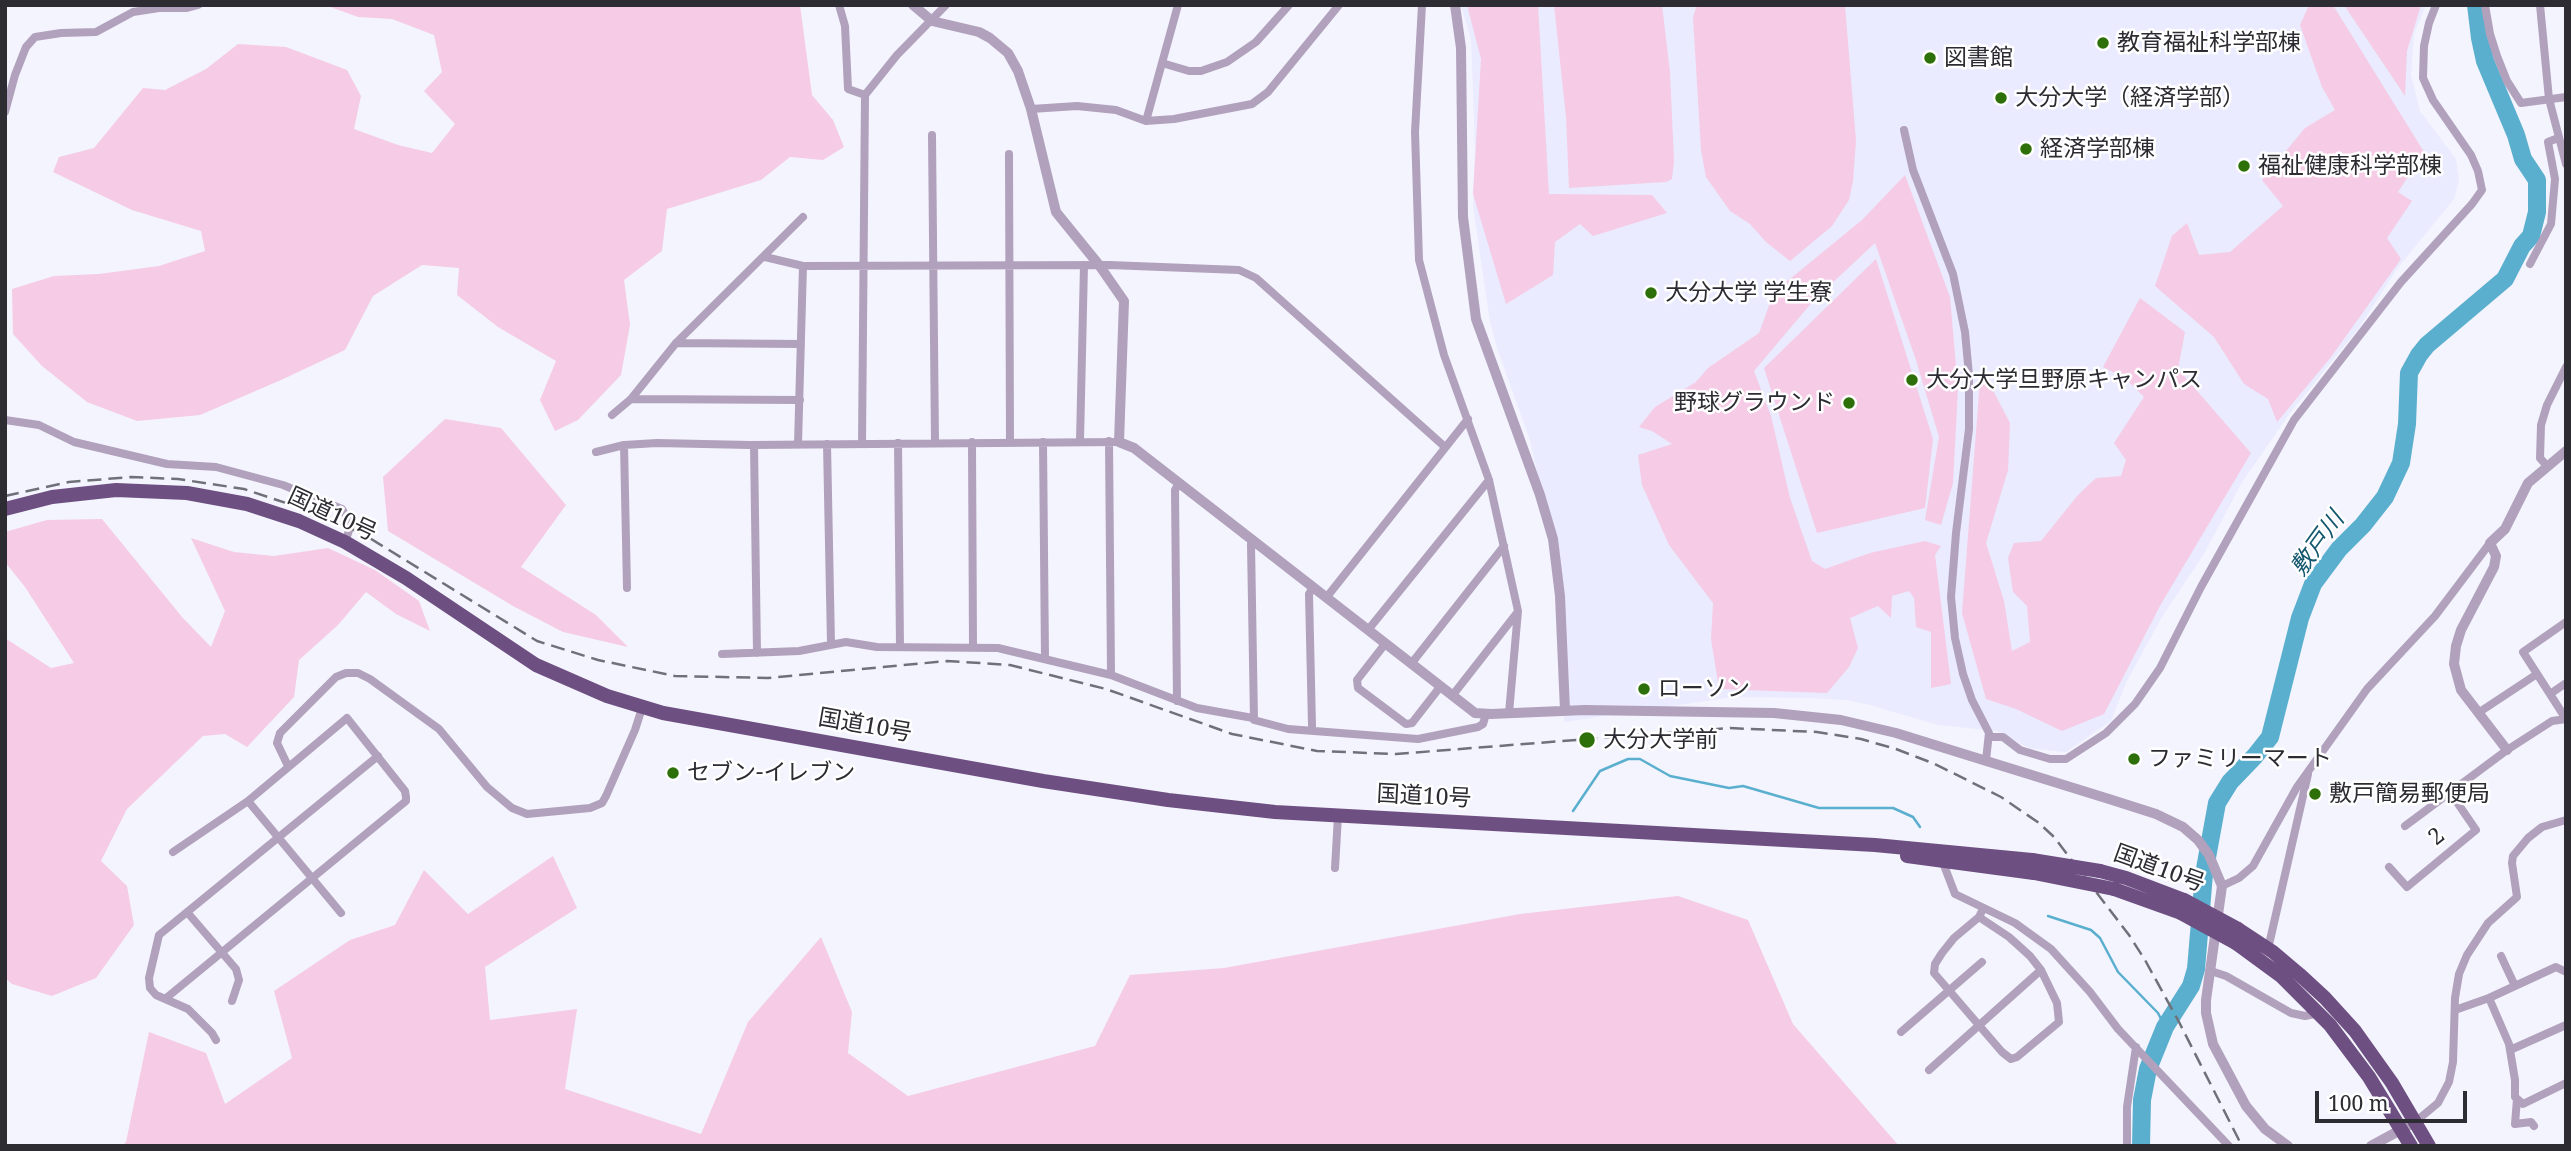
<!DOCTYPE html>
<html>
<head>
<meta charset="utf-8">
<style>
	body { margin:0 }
	#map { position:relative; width:2571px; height:1151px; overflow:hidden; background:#f3f4fe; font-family:"Noto Serif",serif }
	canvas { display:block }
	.frame { position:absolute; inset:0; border:7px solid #2c2c32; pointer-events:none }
	.scale { position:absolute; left:2315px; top:1091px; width:152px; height:32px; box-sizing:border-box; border:4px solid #2c2c32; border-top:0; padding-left:9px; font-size:21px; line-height:24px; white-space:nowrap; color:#2c2c32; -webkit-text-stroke:5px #fff; paint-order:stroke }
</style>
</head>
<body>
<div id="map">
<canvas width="2571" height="1151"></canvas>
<div class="frame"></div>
<div class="scale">100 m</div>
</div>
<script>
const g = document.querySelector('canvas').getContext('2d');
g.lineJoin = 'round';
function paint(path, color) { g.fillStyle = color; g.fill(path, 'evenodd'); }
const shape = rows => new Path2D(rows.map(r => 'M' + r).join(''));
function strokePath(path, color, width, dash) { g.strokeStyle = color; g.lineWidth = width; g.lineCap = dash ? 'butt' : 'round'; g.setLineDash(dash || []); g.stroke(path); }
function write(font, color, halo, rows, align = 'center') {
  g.font = font + ' "Noto Serif","Noto Sans JP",serif'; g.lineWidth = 5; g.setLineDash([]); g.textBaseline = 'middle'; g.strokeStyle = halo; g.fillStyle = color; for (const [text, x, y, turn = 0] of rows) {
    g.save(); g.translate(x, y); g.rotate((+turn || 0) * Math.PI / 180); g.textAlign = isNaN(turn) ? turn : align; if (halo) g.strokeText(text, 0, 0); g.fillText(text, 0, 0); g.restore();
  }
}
const built = shape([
	[1461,5,2426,5,2414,34,2411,75,2420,111,2456,159,2459,181,2454,199,2397,269,2358,329,2290,413,2241,484,2204,554,2162,617,2126,683,2111,721,2066,752,2029,748,1997,731,1938,725,1870,705,1846,700,1808,698,1733,697,1564,722,1561,612,1550,530,1530,440,1497,348,1490,322,1473,206,1475,149,1471,39]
]);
const green = shape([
	[325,5,800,5,812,95,833,120,844,147,823,160,790,157,761,180,667,209,662,251,624,280,630,325,621,375,578,420,555,431,540,400,556,361,498,327,457,295,459,268,422,265,373,296,345,350,281,380,200,415,137,421,87,402,42,366,13,334,12,289,54,276,99,274,159,266,205,251,201,231,132,210,53,172,59,157,94,148,143,88,165,90,206,69,238,44,286,47,347,70,361,96,354,129,398,145,432,153,455,124,424,91,442,72,434,35,392,19,358,17],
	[1467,5,1538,5,1549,194,1652,195,1667,213,1593,236,1580,224,1555,242,1553,275,1506,304,1473,194,1481,59],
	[1554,5,1662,5,1670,72,1674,161,1672,179,1666,182,1569,188,1566,117],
	[1697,5,1845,5,1856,141,1853,181,1849,200,1832,226,1790,261,1766,242,1750,224,1730,211,1706,177,1701,150,1693,17],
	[2309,5,2333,5,2424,152,2398,192,2412,201,2387,238,2401,259,2331,357,2277,422,2268,399,2244,384,2214,337,2155,286,2172,236,2187,223,2199,255,2230,252,2283,206,2262,180,2305,128,2335,110,2322,87,2300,25],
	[2344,5,2421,5,2407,51,2405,96],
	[1905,175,1950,297,1958,389,1953,483,1941,525,1925,520,1939,437,1916,360,1875,243,1813,301,1754,371,1771,416,1790,498,1812,561,1825,569,1870,553,1925,541,1941,546,1935,555,1951,684,1931,688,1931,632,1916,627,1914,598,1909,591,1892,596,1891,618,1878,606,1850,618,1858,648,1849,667,1827,693,1719,689,1711,639,1713,603,1669,545,1642,485,1638,455,1672,444,1652,431,1639,427,1655,407,1696,382,1708,368,1759,333,1774,292,1862,220],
	[1876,259,1933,439,1925,508,1817,533,1764,368],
	[2140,298,2185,332,2178,369,2251,453,2161,604,2104,714,2062,731,2016,709,1986,699,1962,613,1981,367,2010,423,2008,470,1986,543,2004,601,2012,651,2030,642,2027,606,2013,592,2008,558,2014,543,2041,541,2078,495,2096,478,2121,476,2126,460,2114,443,2144,397,2126,379,2103,367],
	[445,419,501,428,566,505,521,567,596,615,628,647,563,632,513,606,388,531,383,477],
	[102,519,182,617,211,647,225,611,191,538,234,552,274,556,328,548,375,570,419,601,430,631,396,614,366,592,338,625,299,660,294,697,247,747,225,734,203,736,127,809,101,861,127,886,134,925,96,978,52,996,12,984,5,978,5,638,51,668,74,663,25,587,5,562,5,532,47,520],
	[553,856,577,908,485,967,490,1020,577,1009,565,1089,701,1134,748,1022,821,937,852,1012,848,1053,908,1096,1095,1046,1130,975,1224,968,1520,914,1678,896,1748,920,1793,1024,1899,1146,122,1146,126,1142,149,1032,206,1053,225,1104,292,1058,274,991,350,940,395,925,424,870,468,914]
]);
const stream = shape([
	[1573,811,1600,771,1628,759,1640,759,1670,776,1729,788,1743,786,1819,808,1893,808,1913,817,1920,827],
	[2048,916,2091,930,2100,938,2118,972,2158,1013,2165,1027]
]);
const river = shape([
	[2141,1146,2142,1100,2148,1069,2165,1027,2191,986,2196,969,2204,874,2217,803,2230,782,2255,756,2270,737,2300,618,2313,584,2339,549,2363,525,2385,497,2401,463,2407,424,2409,373,2419,355,2427,345,2505,279,2522,246,2531,236,2537,212,2537,180,2523,159,2516,135,2485,61,2480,38,2476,5]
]);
const minor = shape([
	[839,5,845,26,848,89,865,95],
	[1422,5,1415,132,1419,260,1444,355,1489,480,1518,611,1509,713],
	[2485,5,2490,34,2497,56,2507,81,2521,103,2566,97],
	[2540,5,2549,99,2566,164],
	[1162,63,1189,71,1201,71,1227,62,1256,42,1289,5],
	[1031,109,1077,106,1116,110,1146,121,1174,119,1252,104,1268,92,1339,5],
	[5,112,15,75,26,47,35,37,61,33,96,32,133,12,159,8,187,8,198,5],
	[1146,121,1178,5],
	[1904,130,1913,170,1953,274,1965,332,1969,375,1969,429,1956,533,1951,597,1955,638,1963,674,1972,700,1989,733,1986,760],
	[932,135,935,443],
	[1009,154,1010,442],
	[765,257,803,266,1109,265,1239,270,1256,278,1445,447],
	[2530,264,2551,224,2555,179,2548,142,2558,138],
	[676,343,801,344],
	[631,399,800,400],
	[612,415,631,399,676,343,803,217],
	[5,420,39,425,74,442,167,464,216,467,283,485,342,509,351,525,345,542],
	[1080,441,1084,265],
	[1109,441,1111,675],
	[972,442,973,647],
	[1043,442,1045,659],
	[898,443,900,647],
	[798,444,803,266],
	[827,444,831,644],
	[862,444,865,95,897,55,946,5],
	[624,445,627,588],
	[754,445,757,653],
	[596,452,624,445,657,443,750,445,1119,442],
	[2547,466,2540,458,2541,425,2547,405,2566,367],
	[1254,541,1251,544,1254,720,1288,729,1418,739,1478,727,1483,724,1486,714],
	[1326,598,1468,419],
	[2566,622,2523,652,2566,719],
	[1368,630,1489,480],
	[1385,644,1357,680,1358,688,1406,724,1412,723,1440,687],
	[722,654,799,651,846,642,877,647,998,648,1111,675,1197,708,1253,718],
	[1411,664,1504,546],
	[2550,694,2566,683],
	[1452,696,1517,613],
	[1177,701,1175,490,1179,483],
	[2478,713,2537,674],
	[1312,726,1309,594,1313,587],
	[1989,737,2003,737,2020,750,2050,759,2066,759,2106,733,2135,704,2160,668,2201,587,2294,420,2401,282,2472,204,2482,190,2478,171,2471,155,2433,100,2423,78,2424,46,2429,23,2436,5],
	[288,766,277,743,280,733,336,677,346,673,358,673,370,679,439,729,487,787,512,808,527,814,590,808,602,803,606,796,635,730,642,708],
	[248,801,341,913],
	[2405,826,2507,750,2552,721,2566,719],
	[1942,860,1955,894,2015,923,2051,949,2090,992,2118,1029,2229,1146],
	[2389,867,2407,887,2476,830,2450,792],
	[1335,868,1338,816],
	[2222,886,2239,878,2253,866,2297,787,2367,689,2435,616,2490,543],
	[187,912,236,969,239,980,232,1001],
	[1979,917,2009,937,2030,956,2041,970,2057,1003,2059,1022,2017,1057,2011,1059,2002,1052,1934,973,1935,964,1942,953,1954,938,1979,917,1983,909],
	[2268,949,2308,774],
	[2501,956,2515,986],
	[2211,971,2226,976,2291,1013,2305,1016,2319,1013],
	[2489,998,2556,967,2566,972],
	[165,999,406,801,406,797,405,791,347,718,248,801,173,852],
	[2455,1010,2489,998,2509,1044,2515,1080,2515,1097,2523,1104,2566,1083],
	[1901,1032,1982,962],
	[216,1040,212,1033,188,1009,156,995,150,988,149,978,159,935,378,756],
	[2510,1050,2566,1025],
	[1929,1070,2041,970],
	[2517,1099,2515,1124,2531,1122,2534,1126],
	[2415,1122,2438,1103,2449,1082,2453,1062,2455,998,2459,974,2467,955,2488,923,2517,897,2512,863,2513,856,2528,838,2542,827,2566,820],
	[2127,1146,2127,1107,2136,1047]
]);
const tertiary = shape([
	[913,5,932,21,979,32,990,38,1008,53,1018,71,1031,109,1056,212,1099,265,1124,301,1119,442,1134,448,1475,713,1491,714,1585,710,1774,713,1841,720,1896,733,2109,799,2156,814,2183,827,2198,840,2209,855,2222,886,2206,1000,2206,1013,2213,1044,2246,1106,2265,1129,2288,1146],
	[1455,5,1461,48,1463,217,1476,319,1540,495,1553,539,1560,596,1565,710],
	[2507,750,2461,690,2454,664,2456,646,2461,630,2494,567,2496,556,2490,543,2505,529,2528,483,2566,451],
	[2371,1146,2415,1122]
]);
const trunk = shape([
	[5,509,52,497,116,490,187,493,247,504,299,521,345,542,406,578,536,665,607,696,663,713,1043,781,1168,800,1275,812,1875,845,2032,860],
	[1907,856,2034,873],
	[2100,871,2126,878,2184,900],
	[2114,889,2181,913],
	[2238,929,2273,952,2299,974,2325,998,2355,1031,2392,1083,2429,1146],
	[2236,943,2281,976,2330,1025,2369,1077,2411,1146]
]);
const rail = shape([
	[5,496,69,482,131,477,178,479,244,489,316,513,363,534,537,641,598,660,675,676,768,678,947,661,1010,665,1106,689,1232,734,1317,751,1396,754,1730,728,1817,732,1861,739,1896,749,1935,764,2001,797,2039,823,2054,837,2129,935,2145,960,2179,1022,2242,1146]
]);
const trunkBridge = shape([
	[2032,860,2100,871],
	[2034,873,2114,889],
	[2184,900,2238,929],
	[2181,913,2236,943]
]);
const markers = [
	[2103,43,7,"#2d7009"],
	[1930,58,7,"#2d7009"],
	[2001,98,7,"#2d7009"],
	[2026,149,7,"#2d7009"],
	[2244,166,7,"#2d7009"],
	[1651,293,7,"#2d7009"],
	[1912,380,7,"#2d7009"],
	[1849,403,7,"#2d7009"],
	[1644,689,7,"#2d7009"],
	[1587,740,9,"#2d7009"],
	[2134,759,7,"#2d7009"],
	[673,773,7,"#2d7009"],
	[2315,794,7,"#2d7009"]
];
const poiNames = [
	["教育福祉科学部棟",2117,43],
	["図書館",1944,58],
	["大分大学（経済学部）",2015,98],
	["経済学部棟",2040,149],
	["福祉健康科学部棟",2258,166],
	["大分大学 学生寮",1665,293],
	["大分大学旦野原キャンパス",1926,380],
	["野球グラウンド",1835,403,"right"],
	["ローソン",1658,689],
	["大分大学前",1603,740],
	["ファミリーマート",2148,759],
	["セブン-イレブン",687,773],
	["敷戸簡易郵便局",2329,794]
];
const streetNames = [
	["国道10号",332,515,25],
	["国道10号",865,726,10],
	["国道10号",1424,797,3],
	["2",2437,837,-39],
	["国道10号",2159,869,20]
];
const waterNames = [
	["敷戸川",2318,544,-54]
];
paint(built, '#eaebfe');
paint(green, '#f6cbe6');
strokePath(stream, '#5aafce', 2.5);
strokePath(river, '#5aafce', 18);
strokePath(minor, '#b1a1bc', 8);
strokePath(tertiary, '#b1a1bc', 10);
strokePath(trunk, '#6e4f81', 14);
strokePath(rail, '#707178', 2.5, [14, 7]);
strokePath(trunkBridge, '#6e4f81', 14);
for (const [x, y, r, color] of markers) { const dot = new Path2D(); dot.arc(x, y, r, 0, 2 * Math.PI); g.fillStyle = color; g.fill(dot); strokePath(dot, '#fff', 2.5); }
write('23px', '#2c2c32', '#fff', poiNames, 'left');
write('23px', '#2c2c32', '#fff', streetNames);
write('italic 24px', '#12576d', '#fff', waterNames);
</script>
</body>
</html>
